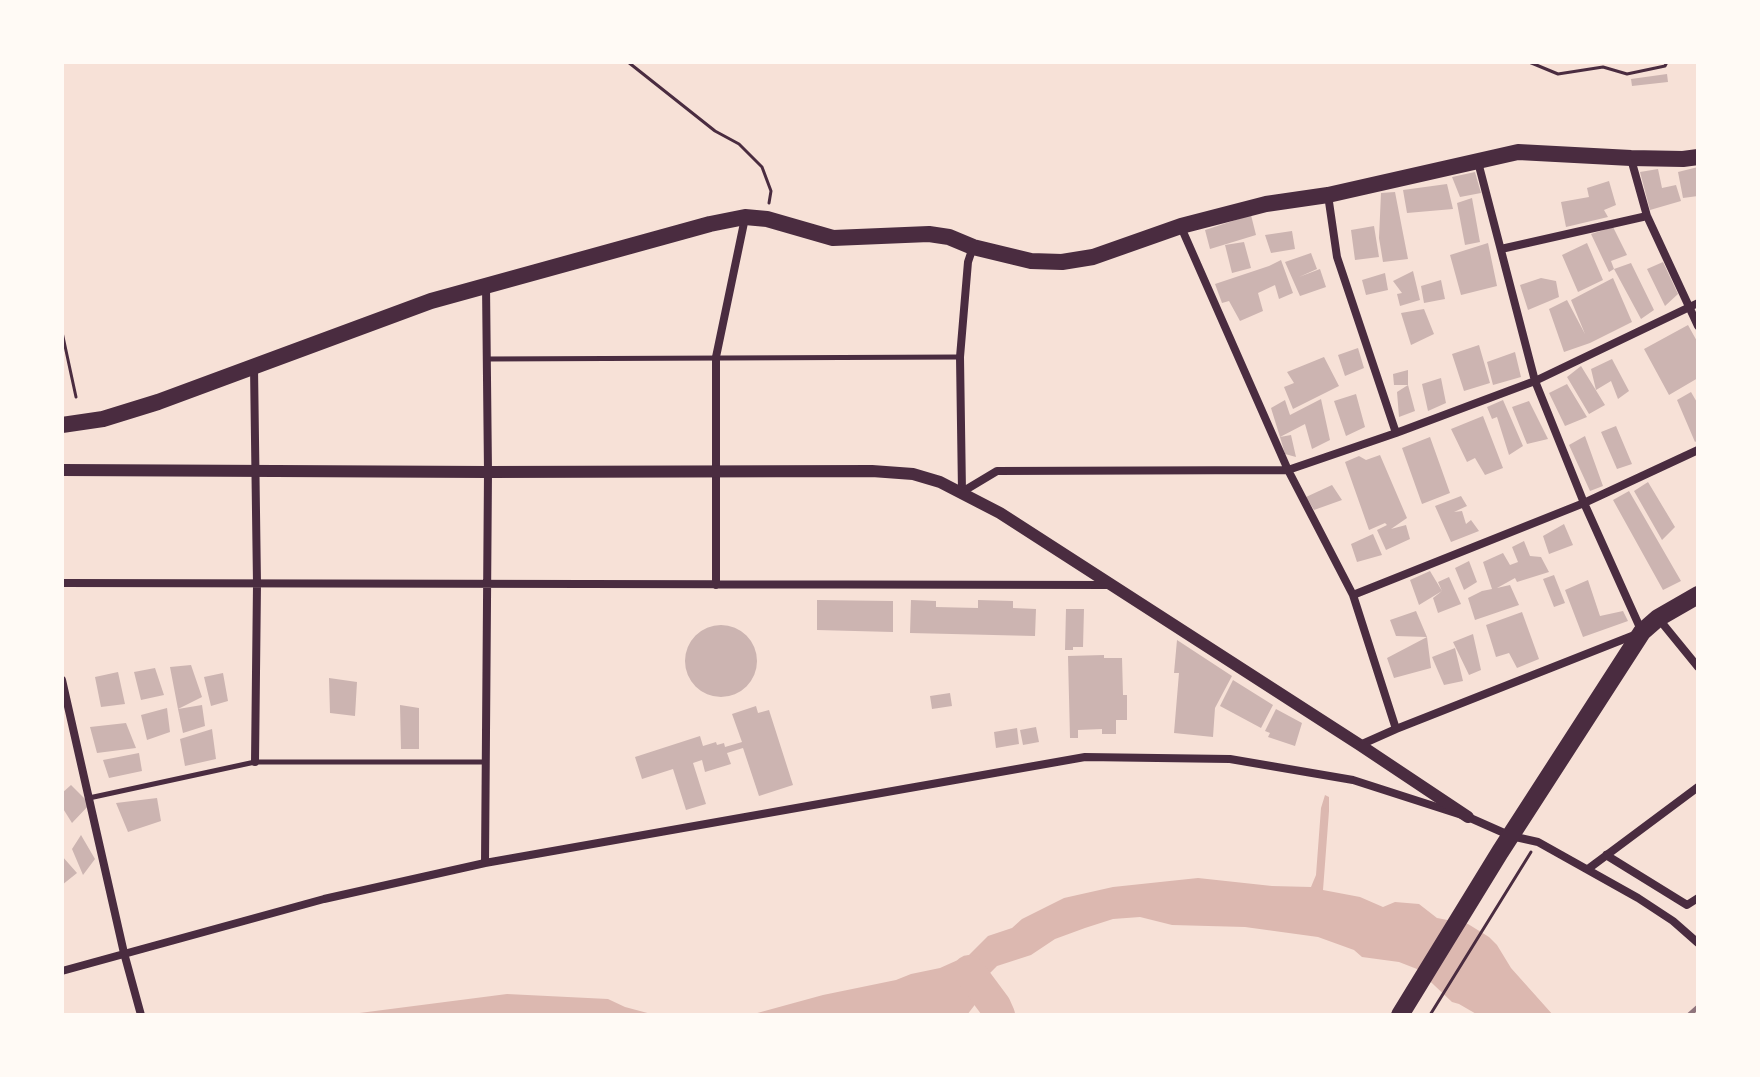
<!DOCTYPE html>
<html>
<head>
<meta charset="utf-8">
<style>
	body { margin:0 }
	#map { position:relative; width:1760px; height:1077px; overflow:hidden; background:#f7e1d7; font-family:"Public Sans",sans-serif }
	canvas { display:block }
	.frame { position:absolute; inset:0; border:64px solid #fffaf5; pointer-events:none }
</style>
</head>
<body>
<div id="map">
<canvas width="1760" height="1077"></canvas>
<div class="frame"></div>
</div>
<script>
const g = document.querySelector('canvas').getContext('2d');
g.lineJoin = 'round';
function paint(path, color) { g.fillStyle = color; g.fill(path, 'evenodd'); }
const shape = rows => new Path2D(rows.map(r => 'M' + r).join(''));
function strokePath(path, color, width, dash) { g.strokeStyle = color; g.lineWidth = width; g.lineCap = dash ? 'butt' : 'round'; g.setLineDash(dash || []); g.stroke(path); }
const water = shape([
	[1325,795,1329,797,1329,811,1323,890,1360,897,1383,907,1395,902,1419,904,1437,918,1468,924,1489,937,1497,945,1511,968,1553,1015,1478,1015,1459,1004,1452,1002,1417,969,1399,962,1362,957,1354,950,1318,937,1245,927,1172,925,1140,917,1113,919,1085,928,1055,939,1031,955,997,966,986,977,977,1002,967,1015,750,1015,823,995,896,980,911,974,940,968,969,955,988,936,1012,928,1022,919,1064,898,1113,887,1198,878,1272,886,1311,887,1316,875,1321,808],
	[507,994,608,999,625,1007,655,1015,344,1015]
]);
const river = shape([
	[969,971,995,1006,999,1015]
]);
const building = shape([
	[1667,74,1668,82,1632,86,1631,79],
	[1698,167,1698,196,1683,198,1678,172],
	[1658,169,1662,188,1676,185,1681,201,1650,210,1640,172],
	[1475,172,1481,193,1460,197,1452,177],
	[1609,181,1616,205,1604,210,1608,217,1566,227,1561,202,1589,197,1587,188],
	[1447,184,1453,209,1407,213,1403,190],
	[1395,192,1408,259,1383,262,1379,238,1381,193],
	[1472,198,1480,242,1465,245,1457,203],
	[1251,215,1256,235,1210,249,1205,230],
	[1374,226,1379,257,1355,260,1351,230],
	[1613,227,1627,255,1611,261,1614,269,1609,272,1591,234],
	[1292,231,1295,249,1271,253,1265,235],
	[1244,242,1251,268,1232,273,1225,245],
	[1488,243,1497,286,1461,295,1450,255],
	[1587,243,1603,280,1578,292,1562,255],
	[1311,253,1317,269,1299,277,1320,269,1326,287,1300,296,1285,262],
	[1281,260,1293,293,1279,299,1275,285,1258,293,1263,311,1240,321,1229,301,1222,303,1215,284,1269,266],
	[1663,262,1678,294,1665,306,1647,269],
	[1631,263,1654,310,1641,319,1614,269],
	[1413,271,1420,300,1400,306,1397,294,1402,293,1393,281],
	[1385,273,1388,290,1366,295,1362,280],
	[1541,278,1556,281,1559,297,1528,310,1520,285],
	[1613,278,1632,322,1590,343,1564,352,1549,309,1567,300,1585,334,1571,300],
	[1441,280,1445,299,1424,303,1421,286],
	[1424,309,1434,334,1411,345,1401,313],
	[1688,325,1698,343,1698,378,1669,395,1644,349],
	[1479,345,1490,383,1464,391,1452,354],
	[1358,348,1364,368,1345,376,1338,355],
	[1515,352,1521,377,1493,385,1487,362],
	[1324,357,1339,386,1293,409,1284,387,1294,383,1287,372],
	[1612,359,1629,391,1618,399,1611,381,1596,390,1591,369],
	[1581,366,1605,405,1589,414,1567,377],
	[1408,370,1408,385,1394,385,1393,374],
	[1441,378,1446,403,1428,411,1422,384],
	[1567,384,1587,417,1565,426,1549,393],
	[1408,385,1415,411,1399,417,1397,392],
	[1691,392,1698,404,1698,440,1695,442,1677,400],
	[1356,394,1365,427,1346,436,1334,401],
	[1321,399,1330,440,1312,449,1305,424,1280,437,1271,408,1285,400,1290,415],
	[1503,400,1523,446,1509,455,1497,417,1492,419,1487,407],
	[1529,401,1548,439,1527,444,1512,407],
	[1483,416,1503,468,1485,475,1475,458,1467,462,1451,429],
	[1616,426,1632,464,1617,469,1601,432],
	[1291,435,1296,457,1285,454,1280,437],
	[1585,436,1603,486,1590,491,1569,445],
	[1430,437,1450,493,1422,504,1402,448],
	[1380,455,1407,518,1391,529,1406,525,1410,539,1386,550,1377,530,1387,525,1385,523,1369,530,1345,462,1359,456,1366,460],
	[1648,482,1675,527,1662,540,1634,491],
	[1332,485,1342,500,1314,510,1306,497],
	[1629,491,1681,581,1663,590,1613,500],
	[1461,496,1467,506,1454,512,1462,511,1466,524,1471,520,1479,531,1451,542,1435,506],
	[1564,524,1573,545,1549,554,1543,536],
	[1373,534,1382,555,1357,562,1351,544],
	[1524,541,1530,556,1541,557,1549,572,1517,582,1515,578,1497,588,1510,585,1519,605,1475,620,1468,598,1482,591,1492,589,1483,562,1503,553,1510,565,1518,562,1512,547],
	[1469,561,1477,582,1464,590,1455,568],
	[1430,571,1442,591,1438,582,1449,577,1461,604,1438,613,1433,598,1442,591,1419,605,1410,580],
	[1554,575,1565,603,1554,607,1543,579],
	[1588,580,1600,616,1623,611,1628,621,1583,637,1565,590],
	[817,600,893,601,893,632,817,630],
	[911,600,936,601,936,607,978,608,978,600,1013,601,1013,608,1036,609,1035,636,910,633],
	[1066,609,1084,609,1083,647,1073,647,1073,650,1065,650],
	[1416,611,1427,637,1396,636,1390,620],
	[1522,612,1539,659,1517,668,1509,653,1496,657,1486,625],
	'685 661a36 36 0 1 1 72 0a36 36 0 1 1-72 0Z',
	[1473,634,1481,670,1469,675,1453,642],
	[1427,637,1431,668,1394,678,1387,658],
	[1177,640,1232,676,1215,708,1213,737,1174,733,1179,673,1174,673],
	[1455,648,1463,681,1444,685,1432,657],
	[1104,655,1104,658,1122,658,1123,695,1127,695,1127,720,1116,720,1116,734,1102,734,1102,729,1078,730,1078,738,1070,738,1068,656],
	[191,665,202,697,178,709,170,667],
	[155,668,164,695,141,700,134,672],
	[118,672,125,704,101,707,95,677],
	[223,673,228,701,211,706,204,677],
	[329,678,357,682,355,716,330,713],
	[1233,680,1273,705,1261,728,1220,706],
	[950,693,952,706,932,709,930,696],
	[202,705,205,726,183,733,178,709],
	[400,705,419,708,419,749,401,749],
	[756,706,758,713,769,710,793,785,759,796,743,748,727,753,731,764,705,772,702,760,693,763,706,804,686,810,673,769,642,779,635,757,700,736,703,746,716,742,717,745,724,743,725,747,742,742,732,714],
	[167,708,170,732,147,740,141,715],
	[1276,709,1302,723,1295,746,1268,737,1270,733,1265,731],
	[126,723,136,748,97,753,90,727],
	[1036,727,1039,742,1023,745,1020,730],
	[1017,728,1019,744,996,748,994,732],
	[212,729,216,759,185,766,180,739],
	[139,753,142,771,109,778,103,760],
	[71,785,90,804,72,823,62,807,62,793],
	[157,798,161,821,128,832,116,803],
	[81,835,95,859,83,875,72,849],
	[62,856,77,873,62,885]
]);
const path = shape([
	[628,62,715,131,739,144,762,167,771,191,769,203],
	[1529,62,1558,74,1603,67,1627,74,1665,66,1667,62],
	[62,332,76,397],
	[1430,1015,1531,852]
]);
const service = shape([
	[488,359,959,357],
	[89,798,255,762,486,762]
]);
const minor = shape([
	[1631,159,1647,216,1698,326],
	[1328,195,1337,257,1396,433],
	[1181,227,1288,470,1353,595,1396,729],
	[1501,249,1647,216],
	[254,367,257,584,255,762],
	[962,492,997,471,1288,470,1396,433,1535,381,1698,303],
	[962,492,960,357,968,262,973,247],
	[62,583,1109,585],
	[716,585,716,357,745,218],
	[1353,595,1584,503,1698,450],
	[1658,618,1698,667],
	[62,680,124,953,141,1015],
	[1360,745,1396,729,1642,632,1584,503,1535,381,1478,162],
	[1606,855,1687,905,1698,898],
	[485,863,488,472,486,285],
	[1588,869,1698,787],
	[62,971,324,899,485,863,1085,757,1230,759,1353,780,1468,817,1511,836,1538,842,1638,898,1673,921,1698,943]
]);
const tertiary = shape([
	[62,470,488,472,872,471,913,474,940,482,1000,513,1360,745,1468,817]
]);
const primary = shape([
	[62,425,103,419,158,402,431,301,710,224,745,217,767,219,833,238,929,234,949,237,973,247,1031,261,1062,262,1093,257,1181,226,1266,204,1328,195,1518,152,1631,158,1683,159,1698,157]
]);
const trunk = shape([
	[1400,1015,1500,852,1642,632,1658,618,1698,595]
]);
const rail = shape([
	[1689,1015,1698,1007]
]);
paint(water, '#dcb8b0');
strokePath(river, '#dcb8b0', 32);
paint(building, '#ccb4b1');
strokePath(path, '#4a2c40', 3);
strokePath(service, '#4a2c40', 5);
strokePath(minor, '#4a2c40', 8);
strokePath(tertiary, '#4a2c40', 12);
strokePath(primary, '#4a2c40', 16);
strokePath(trunk, '#4a2c40', 18);
strokePath(rail, '#8f747c', 5);
</script>
</body>
</html>
